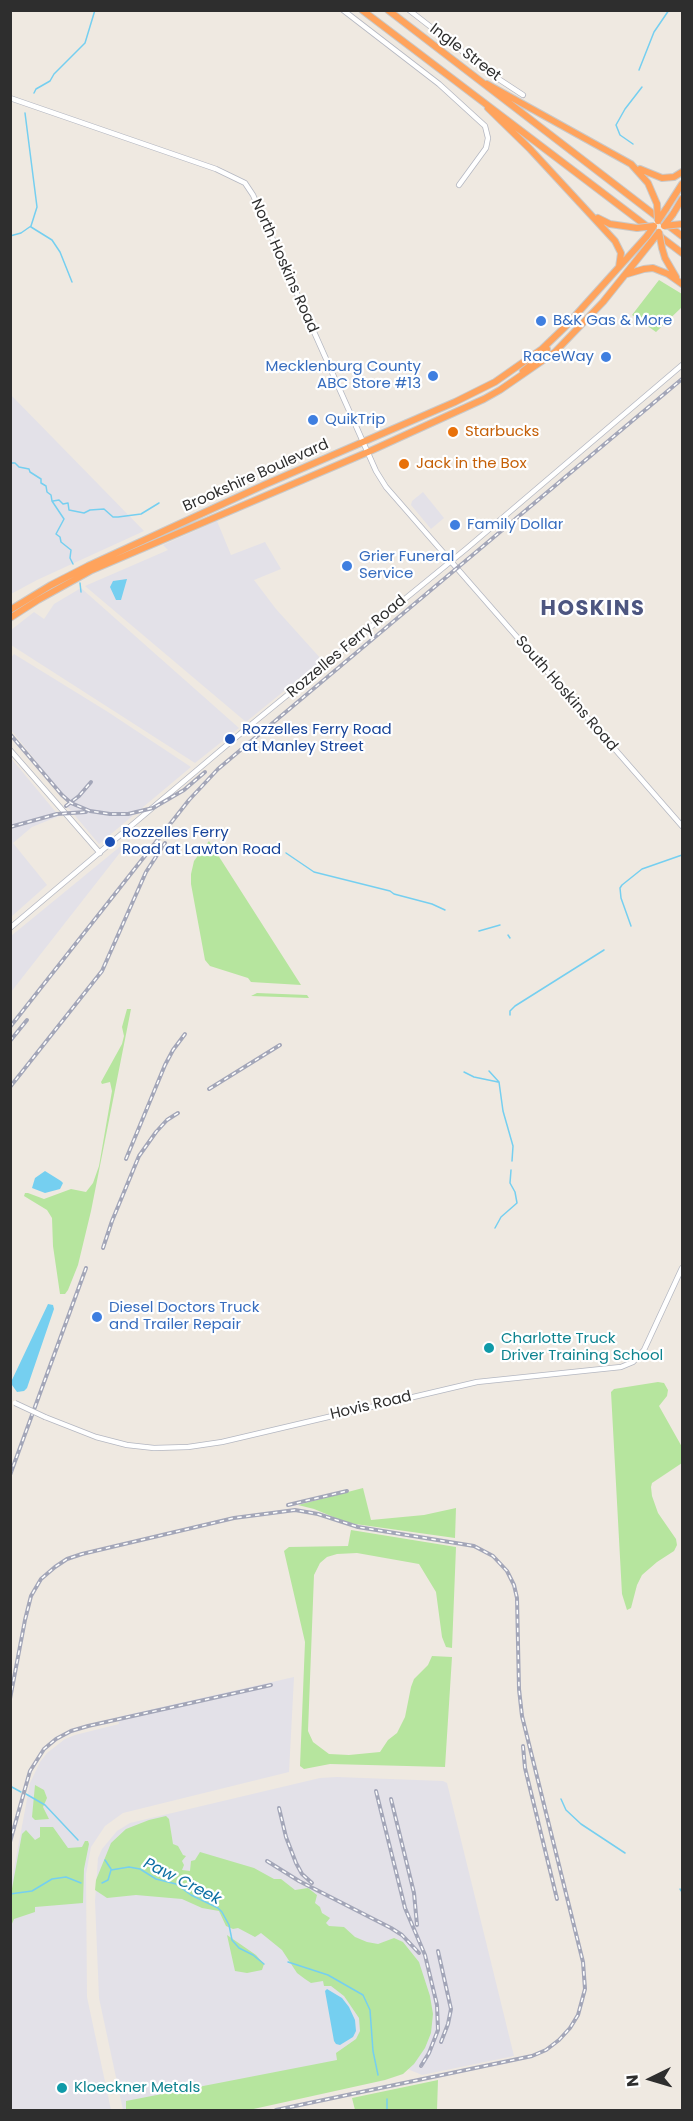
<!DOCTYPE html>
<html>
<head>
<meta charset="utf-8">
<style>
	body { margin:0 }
	#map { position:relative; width:693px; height:2121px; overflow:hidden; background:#efe9e1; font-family:Poppins,sans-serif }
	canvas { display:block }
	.frame { position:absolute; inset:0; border:12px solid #2e2e2e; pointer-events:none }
	.north { position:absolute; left:621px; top:2049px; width:60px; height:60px; -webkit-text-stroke:4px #fff; paint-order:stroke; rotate:265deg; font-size:16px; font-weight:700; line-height:24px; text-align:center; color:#2e2e2e }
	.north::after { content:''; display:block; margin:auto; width:21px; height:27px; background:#2e2e2e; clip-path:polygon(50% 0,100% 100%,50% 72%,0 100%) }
</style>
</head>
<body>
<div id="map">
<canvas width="693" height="2121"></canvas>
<div class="frame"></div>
<div class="north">N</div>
</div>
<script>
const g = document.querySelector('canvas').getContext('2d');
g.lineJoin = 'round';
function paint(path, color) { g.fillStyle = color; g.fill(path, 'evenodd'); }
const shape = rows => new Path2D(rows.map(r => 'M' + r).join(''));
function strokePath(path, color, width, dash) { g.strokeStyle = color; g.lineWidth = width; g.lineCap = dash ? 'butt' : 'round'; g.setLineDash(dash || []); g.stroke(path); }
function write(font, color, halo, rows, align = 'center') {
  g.font = font + ' Poppins,sans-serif'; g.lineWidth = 4.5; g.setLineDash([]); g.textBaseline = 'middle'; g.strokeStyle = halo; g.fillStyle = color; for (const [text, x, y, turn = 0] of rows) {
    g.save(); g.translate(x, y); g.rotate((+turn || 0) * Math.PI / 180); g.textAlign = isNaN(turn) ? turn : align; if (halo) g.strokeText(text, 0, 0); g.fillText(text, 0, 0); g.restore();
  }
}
const industrial = shape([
	[10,394,144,531,37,580,11,594],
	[423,492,444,518,431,529,411,505,412,501],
	[217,521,231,555,265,542,281,569,254,580,276,609,322,660,246,722,85,586,168,550,163,545],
	[81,588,239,728,195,763,11,645,11,630,34,612,44,619,54,604],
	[14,654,108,712,191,767,99,844,66,805,69,802,11,730,10,659],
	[11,758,59,816,32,827,13,843,47,885,11,917],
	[133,836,11,992,11,936],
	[294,1677,289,1772,123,1813,105,1826,91,1847,86,1874,87,1997,111,2110,11,2110,11,1885,30,1783,40,1762,47,1753,65,1739,75,1735,119,1724,118,1717],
	[337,1777,443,1781,447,1783,514,2056,422,2075,376,2056,150,2110,123,2110,99,1998,95,1901,98,1858,102,1849,117,1831,130,1823,320,1778]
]);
const green = shape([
	[659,280,682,294,682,307,656,332,632,315],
	[209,841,301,985,251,982,248,978,210,966,205,960,191,884,191,874,194,861],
	[257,993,307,995,309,998,251,996],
	[127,1009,131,1009,91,1211,78,1265,68,1290,65,1294,60,1294,53,1246,52,1218,47,1210,24,1196,25,1193,28,1193,44,1199,71,1189,86,1192,93,1183,99,1166,112,1091,110,1082,102,1084,101,1082,122,1044,124,1036,122,1027],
	[658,1382,664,1383,668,1390,667,1396,659,1406,682,1447,682,1463,652,1483,651,1487,652,1496,658,1513,676,1539,677,1545,674,1551,657,1562,642,1575,637,1585,631,1608,627,1610,622,1594,611,1392,614,1389],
	[363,1488,371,1520,424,1515,456,1508,455,1538,348,1523,314,1509,298,1505],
	[351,1530,456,1547,452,1648,446,1647,442,1637,436,1592,419,1564,357,1553,337,1554,327,1557,320,1563,314,1575,308,1731,313,1742,329,1754,349,1755,380,1752,388,1740,397,1733,405,1717,411,1687,414,1679,428,1665,432,1656,452,1657,445,1767,330,1764,304,1769,300,1766,305,1642,284,1551,289,1547,348,1546],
	[35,1785,44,1790,47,1798,43,1807,49,1819,35,1820,32,1817],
	[166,1816,169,1819,173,1844,178,1846,183,1855,186,1856,182,1861,184,1865,182,1870,190,1871,191,1861,195,1860,200,1852,254,1868,274,1879,281,1879,295,1890,308,1888,317,1895,315,1903,320,1907,322,1913,330,1918,326,1923,329,1926,344,1927,355,1937,367,1942,378,1944,394,1938,403,1942,419,1962,430,1996,433,2014,431,2033,425,2048,414,2064,403,2074,385,2080,249,2110,129,2110,126,2109,126,2101,337,2060,336,2053,356,2039,360,2031,359,2018,344,1996,331,1986,324,1986,323,1981,311,1983,305,1979,297,1973,282,1950,261,1933,255,1937,238,1928,233,1929,226,1926,219,1911,202,1908,182,1899,136,1895,107,1898,95,1890,96,1880,111,1843,126,1829,149,1820],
	[40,1827,53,1827,68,1848,82,1847,85,1841,88,1841,89,1844,84,1869,83,1903,35,1907,35,1912,14,1919,11,1926,11,1894,22,1834,26,1830,35,1840,40,1837],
	[227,1935,256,1955,264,1964,262,1970,247,1973,235,1971],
	[438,2080,437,2110,355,2110,352,2098]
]);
const water = shape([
	[127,579,121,600,116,600,110,587,113,581],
	[45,1171,61,1181,63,1183,60,1189,45,1193,32,1188,35,1178],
	[48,1304,53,1305,54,1309,27,1388,24,1391,17,1392,12,1385,11,1382],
	[327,1989,342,1998,349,2007,355,2020,356,2031,353,2037,340,2045,336,2044,334,2041,325,1991]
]);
const stream = shape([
	[639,70,654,32,669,10],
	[34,93,36,89,50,81,54,74,85,43,95,10],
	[633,144,620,135,616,125,625,109,642,87],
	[31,227,52,240,60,252,72,282],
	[10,236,21,233,31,226,37,207,25,113],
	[10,463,15,463,19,467,29,469,30,472,41,479,41,483,46,486,47,492,51,495,52,501,64,519,56,534,60,537,61,542,71,550,70,558,73,564],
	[53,501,59,500,63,504,68,503,69,510,84,513,90,510,104,509,113,517,118,517,141,514,159,503],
	[80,583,81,592],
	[286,853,314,872,390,891,394,894,432,904,445,910],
	[631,926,621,898,620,888,622,885,642,869,682,855],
	[479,931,500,925],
	[508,935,510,938],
	[510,1015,510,1011,515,1006,604,950],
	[489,1071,499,1082,503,1111,513,1146,512,1161],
	[464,1072,474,1077,498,1082],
	[495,1228,501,1217,517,1203,515,1192,510,1183,511,1170],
	[10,1786,21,1792],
	[26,1794,45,1805,78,1840],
	[561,1799,566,1810,581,1824,625,1853],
	[105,1860,111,1869],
	[111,1870,129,1867,140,1869,156,1879,176,1884,191,1895,218,1908,222,1912,229,1925,232,1940,239,1948,253,1955,264,1964],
	[102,1883,108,1880,111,1870],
	[680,1889,682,1892],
	[10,1894,32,1891,52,1879,66,1877,81,1883],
	[288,1962,328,1975,363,1995,370,2010,373,2051,378,2075],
	[387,2110,387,2099]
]);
const minor = shape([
	[343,10,439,84,485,126,488,138,486,148,459,185],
	[409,10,494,76,523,95],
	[10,98,216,169,245,183,253,195,376,471,386,487,682,826],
	[10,750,100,853],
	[10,928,247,728,466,549,682,365],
	[45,1417,96,1437,127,1445,154,1448,188,1447,222,1442,477,1382,621,1367,633,1362,644,1350,682,1268]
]);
const highway = shape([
	[362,10,682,253],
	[388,10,682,236],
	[487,84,631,164,648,183,657,204],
	[488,108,530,149,615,241,621,253,619,267],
	[640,169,662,178,674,177,682,172],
	[666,209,682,184],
	[673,214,682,199],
	[598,218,610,224,637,228],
	[662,248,665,258,676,277],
	[627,274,644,269,653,268,668,274,682,284],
	[523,371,546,353,547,349,545,346],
	[10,610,51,585,88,566,264,485,455,402,495,382,542,349,565,327,647,236],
	[10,618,38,600,92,570,368,452,484,399,500,390,555,352,603,302,652,241]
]);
const rail = shape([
	[10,734,62,795,71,803,90,811,110,814,128,814,153,808,184,790,205,772],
	[66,806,79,796,91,782],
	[10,827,57,814,86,812],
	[10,1027,189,800,218,769,682,379],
	[10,1041,27,1020],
	[10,1087,102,971,146,872,165,843],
	[209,1089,280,1045],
	[126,1159,165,1065,173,1050,185,1034],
	[103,1248,112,1221,139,1156,156,1132,167,1120,178,1113],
	[10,1475,86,1268],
	[288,1505,347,1491],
	[10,1699,25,1620,31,1596,41,1579,55,1567,67,1559,82,1554,234,1518,295,1510,318,1514,358,1527,474,1546,493,1556,507,1571,514,1585,517,1598,519,1689,522,1716,583,1962,585,1989,578,2015,570,2028,559,2040,546,2050,532,2056,276,2110],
	[523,1746,525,1768,557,1899],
	[376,1791,405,1908,425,1955,437,2005,438,2030,429,2053,421,2066],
	[391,1799,414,1893,417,1925],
	[279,1808,286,1837,296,1863,302,1874,312,1883],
	[10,1842,30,1771,44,1749,56,1739,71,1731,88,1726,271,1685],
	[267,1861,299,1881,391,1928,402,1935,419,1953],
	[438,1951,451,2009,448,2024,441,2042]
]);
const minorBridge = shape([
	[15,1403,45,1417]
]);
const highwayBridge = shape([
	[657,204,658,221],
	[658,221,666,209],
	[664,226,682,224],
	[664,226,673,214],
	[637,228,654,226],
	[659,232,662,248],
	[647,236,654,226],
	[652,241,659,232]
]);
const markers = [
	[541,321,6,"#3f7fe0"],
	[606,357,6,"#3f7fe0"],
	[433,376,6,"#3f7fe0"],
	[313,420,6,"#3f7fe0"],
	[453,432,6,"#e8710a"],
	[404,464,6,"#e8710a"],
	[455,525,6,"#3f7fe0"],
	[347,566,6,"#3f7fe0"],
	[230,739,6,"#1a4fb4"],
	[110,842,6,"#1a4fb4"],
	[97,1317,6,"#3f7fe0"],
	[489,1348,6,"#0f9aa8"],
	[62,2088,6,"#0f9aa8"]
];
const streetNames = [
	["Ingle Street",465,53,37],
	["North Hoskins Road",284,266,66],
	["Brookshire Boulevard",256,476,-24],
	["Rozzelles Ferry Road",347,647,-40],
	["South Hoskins Road",566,694,49],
	["Hovis Road",371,1406,-13]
];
const shopNames = [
	["B&K Gas & More",553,321],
	["RaceWay",594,357,"right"],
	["Mecklenburg County",421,367,"right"],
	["ABC Store #13",421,384,"right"],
	["QuikTrip",325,420],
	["Family Dollar",467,525],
	["Grier Funeral",359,557],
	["Service",359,574],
	["Diesel Doctors Truck",109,1308],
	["and Trailer Repair",109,1325]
];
const foodNames = [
	["Starbucks",465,432],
	["Jack in the Box",416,464]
];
const transitNames = [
	["Rozzelles Ferry Road",242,730],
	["at Manley Street",242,747],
	["Rozzelles Ferry",122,833],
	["Road at Lawton Road",122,850]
];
const cultureNames = [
	["Charlotte Truck",501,1339],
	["Driver Training School",501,1356],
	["Kloeckner Metals",74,2088]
];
const waterNames = [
	["Paw Creek",182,1882,27]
];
const districtNames = [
	["HOSKINS",593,610]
];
paint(industrial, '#e3e1e8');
paint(green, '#b6e59e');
paint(water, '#75cff0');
strokePath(stream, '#75cff0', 1.5);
strokePath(minor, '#b4b7c1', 6);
strokePath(highway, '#c9c9c9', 8);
strokePath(minor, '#fff', 4.5);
strokePath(highway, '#ffa35c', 6);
strokePath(rail, '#a3a6b8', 4);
strokePath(rail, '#fff', 1.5, [4.5]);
strokePath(minorBridge, '#b4b7c1', 6, []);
strokePath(highwayBridge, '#c9c9c9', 8, []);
strokePath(minorBridge, '#fff', 4.5);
strokePath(highwayBridge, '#ffa35c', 6);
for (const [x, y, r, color] of markers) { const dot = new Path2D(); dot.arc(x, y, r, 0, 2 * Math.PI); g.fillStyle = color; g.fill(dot); strokePath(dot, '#fff', 2); }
write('15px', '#2e2e2e', '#fff', streetNames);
write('15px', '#366cbe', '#fff', shopNames, 'left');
write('15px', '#c56008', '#fff', foodNames, 'left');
write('15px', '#164399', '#fff', transitNames, 'left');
write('15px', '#0d838f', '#fff', cultureNames, 'left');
write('italic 16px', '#0d6fa3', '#fff', waterNames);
g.letterSpacing = '1.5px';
write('bold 21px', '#4d5680', '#fff', districtNames);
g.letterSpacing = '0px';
</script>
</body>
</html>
